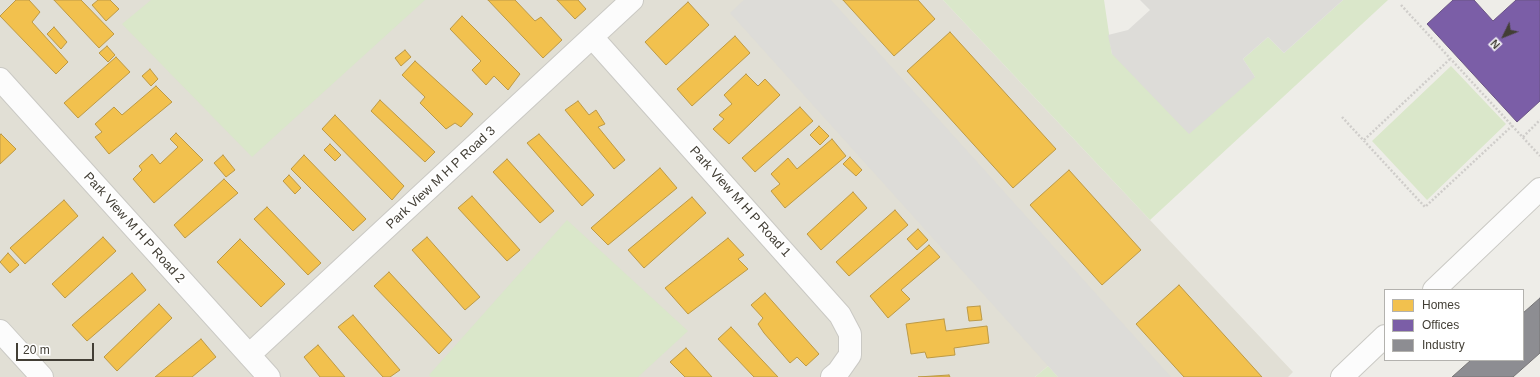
<!DOCTYPE html>
<html>
<head>
<meta charset="utf-8">
<style>
	body { margin:0 }
	#map { position:relative; width:1540px; height:377px; overflow:hidden; background:#eeede8; font-family:Arial,sans-serif }
	canvas { display:block }
	.legend { position:absolute; left:1384px; top:289px; width:140px; height:72px; box-sizing:border-box; background:#fff; border:1px solid #b3b2ae; margin:0; padding:5px 7px; list-style:none; font-size:12px; color:#423e35 }
	.legend li { display:flex; align-items:center; gap:8px; height:20px }
	.legend b { width:20px; border:1px solid #b3b2ae }
	.north { position:absolute; left:1484px; top:16px; width:40px; height:40px; -webkit-text-stroke:3px #fff; paint-order:stroke; rotate:227deg; font-size:11px; font-weight:700; line-height:16px; text-align:center; color:#423e35 }
	.north::after { content:''; display:block; margin:auto; width:14px; height:18px; background:#423e35; clip-path:polygon(50% 0,100% 100%,50% 72%,0 100%) }
	.scale { position:absolute; left:16px; top:343px; width:78px; height:18px; box-sizing:border-box; border:2px solid #423e35; border-top:0; padding-left:5px; font-size:12px; line-height:14px; white-space:nowrap; color:#423e35; -webkit-text-stroke:3px #fff; paint-order:stroke }
</style>
</head>
<body>
<div id="map">
<canvas width="1540" height="377"></canvas>
<ul class="legend">
<li><b style="height:11px;background:#f2c14e"></b>Homes</li>
<li><b style="height:11px;background:#7b5ea7"></b>Offices</li>
<li><b style="height:11px;background:#8d8d92"></b>Industry</li>
</ul>
<div class="north">N</div>
<div class="scale">20 m</div>
</div>
<script>
const g = document.querySelector('canvas').getContext('2d');
g.lineJoin = 'round';
function paint(path, color) { g.fillStyle = color; g.fill(path, 'evenodd'); }
const shape = rows => new Path2D(rows.map(r => 'M' + r).join(''));
function strokePath(path, color, width, dash) { g.strokeStyle = color; g.lineWidth = width; g.lineCap = dash ? 'butt' : 'round'; g.setLineDash(dash || []); g.stroke(path); }
function write(font, color, halo, rows, align = 'center') {
  g.font = font + ' Arial,sans-serif'; g.lineWidth = 4; g.setLineDash([]); g.textBaseline = 'middle'; g.strokeStyle = halo; g.fillStyle = color; for (const [text, x, y, turn = 0] of rows) {
    g.save(); g.translate(x, y); g.rotate((+turn || 0) * Math.PI / 180); g.textAlign = isNaN(turn) ? turn : align; if (halo) g.strokeText(text, 0, 0); g.fillText(text, 0, 0); g.restore();
  }
}
const residential = shape([
	[0,0,943,0,1293,372,1288,377,1058,377,1048,366,1035,377,0,377]
]);
const green = shape([
	[151,0,425,0,252,157,122,24],
	[943,0,1104,0,1112,54,1255,77,1243,59,1268,37,1284,53,1343,0,1388,0,1150,220],
	[1451,66,1506,124,1427,200,1372,141],
	[567,220,688,331,638,377,431,377,429,375],
	[1048,366,1058,377,1035,377]
]);
const parking = shape([
	[744,0,831,0,1171,377,1058,377,730,13],
	[1140,0,1343,0,1284,53,1268,37,1243,59,1255,77,1189,134,1112,54,1108,35,1128,30,1150,10]
]);
const homes = shape([
	[16,0,29,0,40,12,32,22,68,62,56,74,0,16,16,0],
	[54,0,81,0,114,34,99,48,54,0],
	[98,0,110,0,119,9,106,21,92,5,98,0],
	[488,0,515,0,535,21,541,17,562,40,543,58,488,0],
	[557,0,578,0,586,9,575,19,557,0],
	[843,0,918,0,935,19,894,56,843,0],
	[688,2,709,25,666,65,645,42,688,2],
	[462,16,520,74,508,90,494,76,486,85,472,70,481,61,450,29,462,16],
	[54,27,67,42,61,49,47,34,54,27],
	[950,32,1056,149,1013,188,907,71,950,32],
	[735,36,750,53,692,106,677,89,735,36],
	[107,46,115,55,108,62,99,53,107,46],
	[405,50,411,57,401,66,395,58,405,50],
	[116,57,130,72,78,118,64,103,116,57],
	[415,61,473,114,461,127,455,123,446,129,420,103,425,97,402,75,415,61],
	[150,69,158,79,151,86,142,76,150,69],
	[746,74,758,86,765,79,780,95,729,144,713,129,724,119,719,115,732,104,724,95,746,74],
	[156,86,172,102,109,154,95,137,102,132,95,124,114,107,122,115,156,86],
	[380,100,435,152,425,162,371,111,380,100],
	[578,101,589,115,596,110,605,124,598,127,625,160,614,169,565,110,578,101],
	[800,107,813,121,755,172,742,158,800,107],
	[335,115,404,186,392,200,322,129,335,115],
	[819,126,829,136,820,145,810,135,819,126],
	[176,133,203,160,154,203,133,179,142,170,139,166,152,154,160,164,178,147,170,139,176,133],
	[1,134,16,149,0,164,0,135,1,134],
	[539,134,594,195,582,206,527,143,539,134],
	[832,139,846,156,785,208,771,191,780,184,771,174,788,158,797,169,832,139],
	[330,144,341,155,335,161,324,150,330,144],
	[223,155,235,170,226,177,214,163,223,155],
	[304,155,366,219,353,231,291,169,304,155],
	[850,157,862,170,856,176,843,164,850,157],
	[507,159,554,211,540,223,493,172,507,159],
	[660,168,677,188,608,245,591,228,660,168],
	[1069,170,1141,250,1102,285,1030,205,1069,170],
	[289,175,301,188,295,194,283,181,289,175],
	[224,179,238,193,185,238,174,225,224,179],
	[853,192,867,208,821,250,807,234,853,192],
	[472,196,520,250,507,261,458,208,472,196],
	[692,197,706,213,644,268,628,250,692,197],
	[64,200,78,216,25,264,10,248,64,200],
	[267,207,321,263,308,275,254,219,267,207],
	[895,210,908,225,849,276,836,262,895,210],
	[918,229,928,240,917,250,907,239,918,229],
	[103,237,116,251,65,298,52,284,103,237],
	[427,237,480,297,465,310,412,250,427,237],
	[728,238,744,255,738,259,748,269,688,314,665,288,728,238],
	[240,239,285,284,261,307,217,262,240,239],
	[929,245,940,257,901,290,910,299,888,318,870,296,929,245],
	[8,253,19,265,10,273,0,262,8,253],
	[389,272,452,340,439,354,374,286,389,272],
	[132,273,146,290,87,341,72,325,132,273],
	[1179,285,1262,377,1184,377,1136,324,1179,285],
	[765,293,819,354,806,366,797,357,790,363,764,333,758,324,763,318,751,305,765,293],
	[159,304,172,318,117,371,104,357,159,304],
	[980,306,982,320,969,321,967,307,980,306],
	[353,315,400,370,390,377,383,377,338,327,353,315],
	[944,319,946,331,987,326,989,343,954,348,955,355,927,358,925,352,911,354,906,324,944,319],
	[731,327,778,377,754,377,718,339,731,327],
	[201,339,216,357,192,377,155,377,201,339],
	[318,345,345,377,320,377,304,357,318,345],
	[686,348,712,377,685,377,670,362,686,348],
	[949,375,950,377,918,377,949,375]
]);
const offices = shape([
	[1453,0,1474,0,1493,21,1516,0,1540,0,1540,101,1517,122,1427,24,1453,0]
]);
const industry = shape([
	[1540,298,1540,353,1513,377,1452,377,1471,360,1523,360,1523,313,1540,298]
]);
const path = shape([
	[1401,5,1540,156],
	[1342,117,1425,207,1513,125],
	[1523,137,1540,120],
	[1364,140,1451,58]
]);
const minor = shape([
	[592,37,840,315,850,334,850,355,838,372,832,377],
	[0,79,269,377],
	[1434,290,1540,189],
	[249,355,632,0],
	[1342,377,1385,336]
]);
const tertiary = shape([
	[0,331,42,377]
]);
const streetNames = [
	["Park View M H P Road 3",441,178,-43],
	["Park View M H P Road 1",740,202,48],
	["Park View M H P Road 2",134,228,48]
];
paint(residential, '#e1dfd5');
paint(green, '#dae7ca');
paint(parking, '#dddcd8');
paint(homes, '#f2c14e');
strokePath(homes, '#bd9a46', 1);
paint(offices, '#7b5ea7');
strokePath(offices, '#6a5485', 1);
paint(industry, '#8d8d92');
strokePath(industry, '#767576', 1);
strokePath(minor, '#cac9c4', 24);
strokePath(tertiary, '#cac9c4', 24);
strokePath(path, '#cfcdca', 2.5, [2, 2]);
strokePath(minor, '#fcfcfc', 22);
strokePath(tertiary, '#fcfcfc', 22);
write('13px', '#423e35', '#fff', streetNames);
</script>
</body>
</html>
